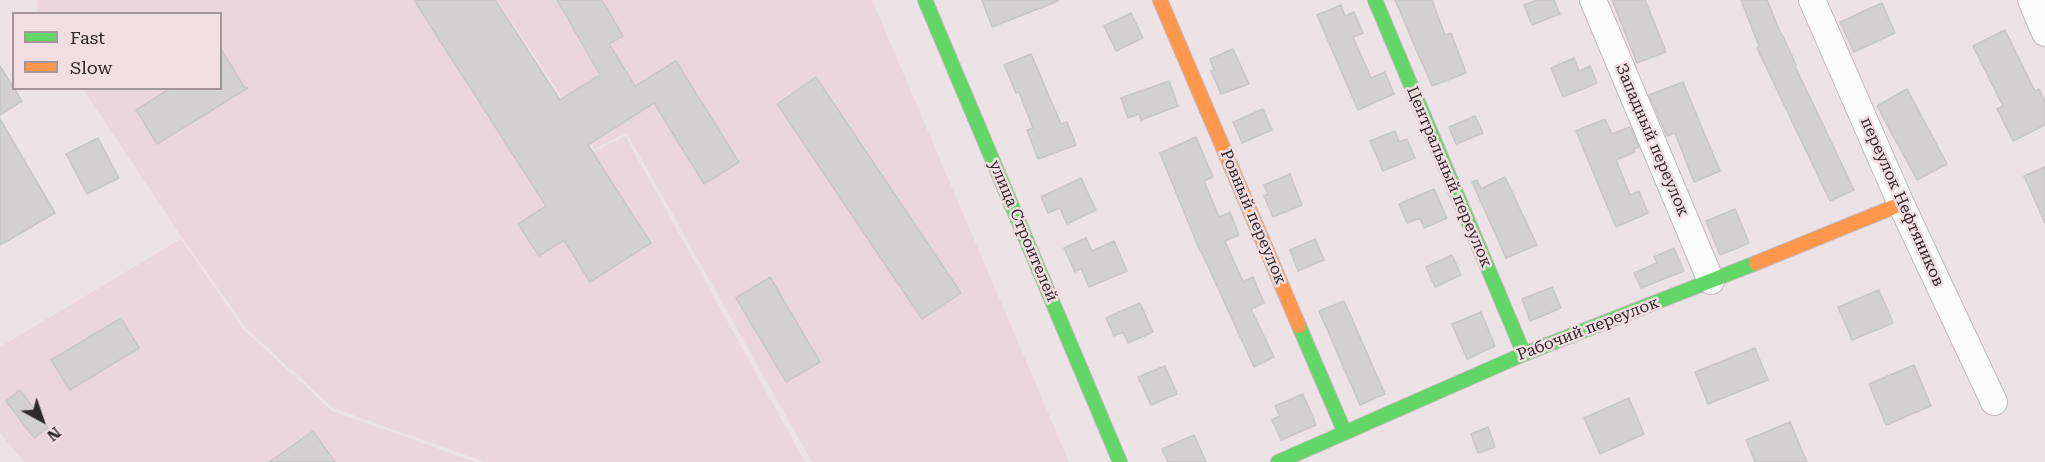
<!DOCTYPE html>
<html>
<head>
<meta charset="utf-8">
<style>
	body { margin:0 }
	#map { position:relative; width:2045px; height:462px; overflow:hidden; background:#ede2e5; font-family:"Roboto Serif",serif }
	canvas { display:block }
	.legend { position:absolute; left:12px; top:12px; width:210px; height:78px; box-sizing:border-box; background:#f1dee3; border:2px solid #a49699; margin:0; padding:8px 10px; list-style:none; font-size:18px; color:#30292b }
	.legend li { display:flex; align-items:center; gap:12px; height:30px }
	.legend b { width:30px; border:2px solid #a49699 }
	.north { position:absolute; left:12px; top:390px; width:60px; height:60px; -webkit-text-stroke:4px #f1dee3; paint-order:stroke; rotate:140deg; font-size:16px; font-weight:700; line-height:24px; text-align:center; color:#30292b }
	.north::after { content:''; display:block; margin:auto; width:21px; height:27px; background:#30292b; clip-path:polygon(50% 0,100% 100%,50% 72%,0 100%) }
</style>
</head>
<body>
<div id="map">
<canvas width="2045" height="462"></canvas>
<ul class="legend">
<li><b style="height:8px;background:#63d668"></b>Fast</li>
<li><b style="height:8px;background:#ff974d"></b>Slow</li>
</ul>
<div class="north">N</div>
</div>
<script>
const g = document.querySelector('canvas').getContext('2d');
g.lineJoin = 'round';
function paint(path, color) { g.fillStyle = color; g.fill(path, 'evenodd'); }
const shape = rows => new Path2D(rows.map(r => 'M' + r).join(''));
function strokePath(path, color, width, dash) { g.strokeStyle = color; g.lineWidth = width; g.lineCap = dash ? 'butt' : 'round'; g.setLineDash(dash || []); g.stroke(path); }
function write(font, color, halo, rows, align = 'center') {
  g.font = font + ' "Roboto Serif",serif'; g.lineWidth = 5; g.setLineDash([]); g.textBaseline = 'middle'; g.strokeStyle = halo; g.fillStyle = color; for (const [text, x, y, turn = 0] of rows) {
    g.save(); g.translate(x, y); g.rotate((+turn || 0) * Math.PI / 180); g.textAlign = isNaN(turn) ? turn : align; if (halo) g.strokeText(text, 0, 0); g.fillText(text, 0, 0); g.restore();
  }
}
const built = shape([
	[38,0,497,0,594,152,625,136,805,462,485,462,333,408,246,328,181,236,83,89,220,88,220,14,36,14],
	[498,0,872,0,1069,462,812,462,627,133,595,148],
	[181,239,243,329,332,411,476,462,24,462,0,433,0,347]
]);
const building = shape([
	[414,0,495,0,560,100,600,75,557,0,602,0,623,36,609,44,635,86,676,61,739,162,704,184,654,103,588,145,651,243,590,282,564,240,539,256,518,224,546,206,414,0],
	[982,0,1057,0,1058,1,992,27,982,0],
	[1395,0,1432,0,1445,35,1451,33,1466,73,1432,86,1395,0],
	[1537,0,1554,0,1560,14,1532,25,1524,5,1537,0],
	[1612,0,1645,0,1666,52,1637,63,1612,0],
	[1741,0,1767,0,1782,36,1783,36,1796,65,1795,66,1854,190,1830,201,1757,48,1759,46,1741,0],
	[1882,3,1895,33,1854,52,1840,22,1882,3],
	[1341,5,1345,16,1354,12,1363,33,1353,37,1371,78,1385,72,1394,94,1358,110,1317,15,1341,5],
	[1131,13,1143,38,1116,51,1104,26,1131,13],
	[2005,30,2035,91,2039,89,2045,102,2045,125,2013,141,1997,109,2003,106,1973,46,2005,30],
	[220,48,245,88,248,88,157,144,136,110,171,88,220,88,220,48],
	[1233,49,1249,84,1221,94,1211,71,1214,70,1210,59,1233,49],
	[1031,54,1061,124,1067,122,1076,145,1038,159,1027,130,1033,128,1019,92,1016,93,1004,65,1031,54],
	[1574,58,1579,71,1590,66,1597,83,1563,97,1551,68,1574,58],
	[0,66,22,101,0,115,0,66],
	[816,77,961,293,922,319,777,104,816,77],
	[1169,81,1178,106,1141,120,1139,114,1128,118,1121,98,1169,81],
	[1683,82,1720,171,1694,182,1675,133,1667,136,1649,95,1683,82],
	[1907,89,1947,164,1917,180,1877,106,1907,89],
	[1263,109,1272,130,1242,143,1233,122,1263,109],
	[1475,116,1483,133,1456,144,1449,127,1475,116],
	[0,119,55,213,0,245,0,119],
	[1605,119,1612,134,1630,127,1639,147,1633,149,1635,152,1616,160,1630,195,1639,191,1648,213,1616,227,1576,131,1605,119],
	[1395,131,1399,142,1407,139,1415,158,1383,171,1370,141,1395,131],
	[1196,137,1213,177,1204,181,1219,217,1230,212,1239,235,1225,241,1243,282,1253,277,1264,303,1251,309,1274,357,1254,367,1201,251,1200,251,1160,153,1196,137],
	[98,138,119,178,87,194,66,154,98,138],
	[2045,167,2045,223,2024,176,2045,167],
	[1290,174,1302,205,1273,217,1264,196,1268,194,1264,185,1290,174],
	[1505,177,1537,245,1506,258,1472,182,1477,180,1481,189,1505,177],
	[1081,178,1096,210,1067,224,1060,208,1048,213,1041,197,1081,178],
	[1434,189,1447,218,1424,228,1420,218,1407,223,1399,204,1434,189],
	[1735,209,1749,243,1720,255,1706,221,1735,209],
	[1086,238,1092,251,1114,241,1127,271,1089,287,1081,268,1075,272,1064,248,1086,238],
	[1315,239,1324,260,1298,271,1290,250,1315,239],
	[1674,248,1684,271,1641,288,1634,273,1657,263,1654,257,1674,248],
	[1452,255,1461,275,1435,287,1426,267,1452,255],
	[770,277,820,362,786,382,736,298,770,277],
	[1552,287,1561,308,1530,321,1522,299,1552,287],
	[1879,290,1893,323,1852,340,1838,307,1879,290],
	[1344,301,1385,394,1360,405,1319,311,1344,301],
	[1140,303,1153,332,1128,343,1123,332,1114,336,1106,318,1140,303],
	[1481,312,1495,346,1467,359,1452,324,1481,312],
	[121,318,139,348,70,390,51,360,121,318],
	[1755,348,1768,380,1708,404,1695,372,1755,348],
	[1914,365,1931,406,1886,425,1869,384,1914,365],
	[1165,366,1177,394,1151,405,1138,377,1165,366],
	[20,390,48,428,34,438,6,401,20,390],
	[1303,394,1316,425,1281,440,1272,420,1280,416,1275,406,1303,394],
	[1629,398,1644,434,1600,454,1584,418,1629,398],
	[1790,422,1807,462,1755,462,1746,440,1790,422],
	[1488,427,1495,447,1478,453,1471,434,1488,427],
	[313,431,335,462,269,462,313,431],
	[1194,435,1206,462,1168,462,1162,449,1194,435]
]);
const street = shape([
	[1593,0,1711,281],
	[1812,0,1901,204,1994,402],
	[2031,0,2045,33]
]);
const fast = shape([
	[925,0,1120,462],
	[1375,0,1524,354],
	[1299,326,1345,433],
	[1278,462,1524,354,1756,263]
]);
const slow = shape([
	[1160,0,1299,326],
	[1756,263,1901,204]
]);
const streetNames = [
	["Западный переулок",1652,140,67],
	["Центральный переулок",1449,177,67],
	["переулок Нефтяников",1902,202,66],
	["Ровный переулок",1253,217,67],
	["улица Строителей",1023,231,67],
	["Рабочий переулок",1588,329,-21]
];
paint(built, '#ebd6dd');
paint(building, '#d2d0d0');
strokePath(building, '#c8c6c6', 1.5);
strokePath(street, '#c3babd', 28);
strokePath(fast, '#c3babd', 16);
strokePath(slow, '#c3babd', 16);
strokePath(street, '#fcfbfb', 26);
strokePath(fast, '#63d668', 14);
strokePath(slow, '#ff974d', 14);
write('16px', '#30292b', '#f1dee3', streetNames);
</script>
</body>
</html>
